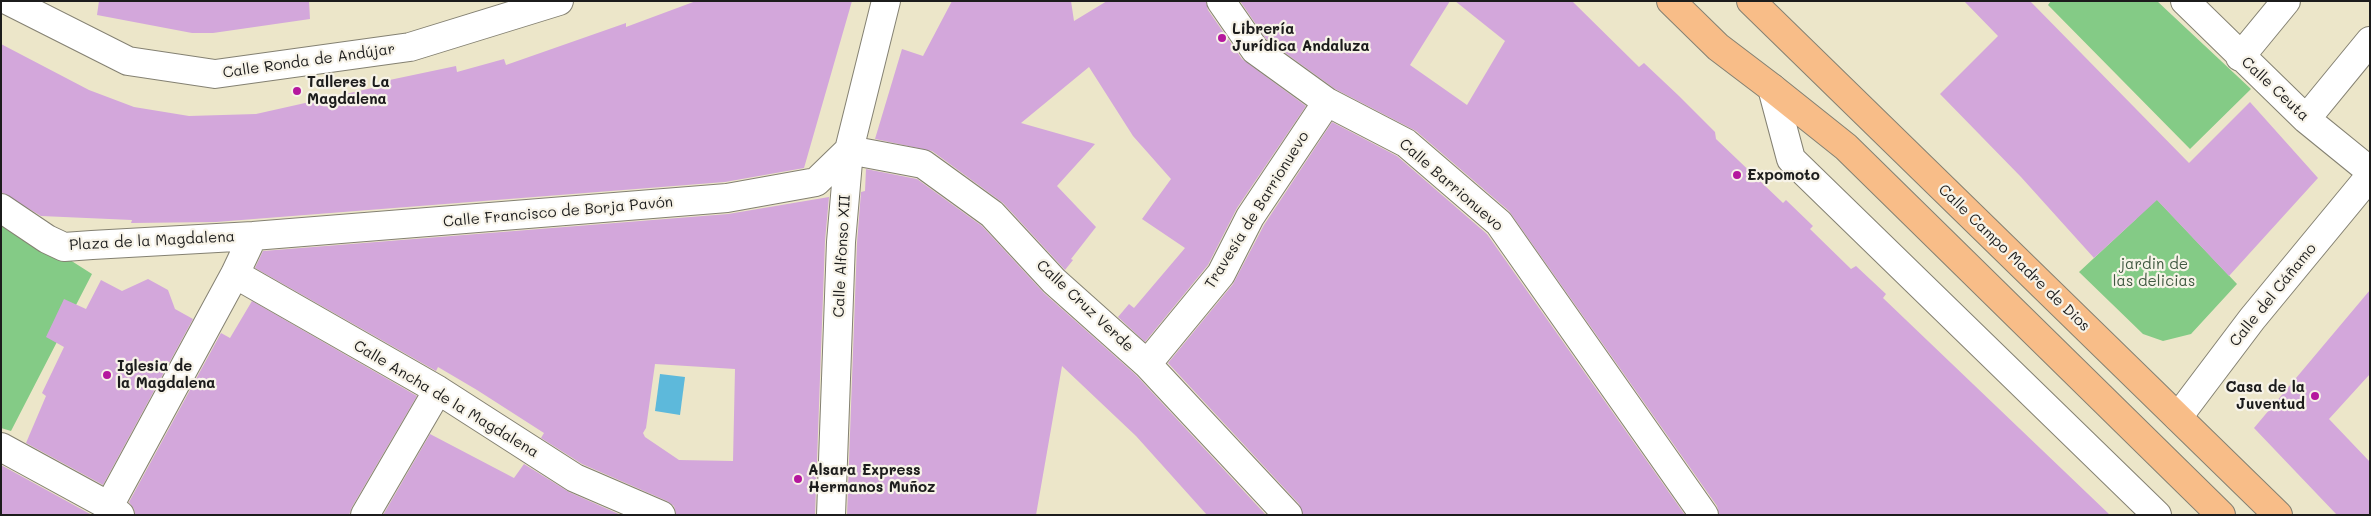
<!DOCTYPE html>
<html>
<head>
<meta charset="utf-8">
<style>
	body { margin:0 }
	#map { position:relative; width:2371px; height:516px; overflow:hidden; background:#ece6c9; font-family:Mali,sans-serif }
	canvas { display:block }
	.frame { position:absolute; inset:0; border:2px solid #1c1c1c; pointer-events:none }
</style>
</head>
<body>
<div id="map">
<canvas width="2371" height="516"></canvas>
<div class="frame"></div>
</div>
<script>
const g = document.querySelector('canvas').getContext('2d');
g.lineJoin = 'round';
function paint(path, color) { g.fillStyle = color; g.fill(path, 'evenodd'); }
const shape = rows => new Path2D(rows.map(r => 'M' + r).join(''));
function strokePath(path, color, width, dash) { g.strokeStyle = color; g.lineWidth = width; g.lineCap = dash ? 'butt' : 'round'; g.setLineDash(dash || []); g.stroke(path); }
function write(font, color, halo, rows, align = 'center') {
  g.font = font + ' Mali,sans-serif'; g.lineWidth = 4.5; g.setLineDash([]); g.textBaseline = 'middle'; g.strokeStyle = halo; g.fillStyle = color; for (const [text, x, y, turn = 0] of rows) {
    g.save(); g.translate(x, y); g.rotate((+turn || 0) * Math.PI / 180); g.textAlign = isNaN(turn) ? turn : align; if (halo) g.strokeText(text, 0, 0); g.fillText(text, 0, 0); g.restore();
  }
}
const green = shape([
	[2051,1,2157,1,2251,89,2190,149,2048,5],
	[2145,187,2237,284,2191,334,2163,341,2143,334,2079,272,2136,219],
	[1,216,92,274,11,431,1,428]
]);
const water = shape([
	[660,374,685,377,680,415,655,411]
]);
const building = shape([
	[99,1,309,1,310,19,213,33,192,33,97,15],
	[696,1,852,1,804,168,725,182,216,222,131,223,132,220,41,216,1,192,1,44,89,90,134,107,189,116,256,114,381,86,380,82,456,66,457,72,504,59,506,65,626,23,626,27],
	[952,1,1071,1,1074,21,1107,1,1206,1,1208,10,1242,59,1306,106,1237,208,1208,265,1145,342,1118,317,1129,304,1134,308,1185,248,1142,219,1171,179,1133,136,1089,67,1021,123,1095,144,1057,186,1096,227,1071,259,1073,260,1065,270,1003,203,932,151,875,139,902,49,923,56],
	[1240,1,1450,1,1410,65,1467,105,1505,41,1455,1,1572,1,1639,67,1644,63,1679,96,1715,132,1716,139,1783,203,1786,200,1813,226,1810,229,1851,269,1856,266,1886,294,1883,298,2110,515,1719,515,1717,506,1509,211,1416,131,1335,89,1266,39],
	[1964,1,2030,1,2189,163,2250,102,2318,178,2229,276,2157,200,2094,258,2021,177,1940,94,1998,36],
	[1332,122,1397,156,1487,234,1685,515,1303,515,1299,504,1168,363,1233,284,1264,225],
	[866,169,917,179,982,226,1044,293,1136,375,1266,515,1207,515,1136,436,1062,366,1036,515,847,515,857,243,861,192,865,191],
	[829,197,825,241,815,515,676,515,674,506,667,501,582,464,541,438,544,433,477,390,438,367,436,371,255,268,263,251,728,214],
	[655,364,735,369,733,461,679,460,645,437,643,433,646,428],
	[148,279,168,290,175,309,193,319,103,485,26,443,46,396,42,393,64,347,46,337,64,299,86,309,101,280,122,291],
	[2370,290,2370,374,2329,419,2370,462,2370,515,2337,515,2254,428],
	[252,301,417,396,352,507,349,515,135,515,134,509,129,502,221,333,230,338],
	[430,434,514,478,524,464,569,492,621,515,383,515],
	[1,465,92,515,1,515]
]);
const street = shape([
	[9,1,128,61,215,74,410,47,559,1],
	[1221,1,1255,50,1327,102,1406,143,1499,223,1704,515],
	[2185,1,2306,119,2370,171],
	[2240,57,2286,1],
	[1772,88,1791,159,2157,515],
	[2306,119,2370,41],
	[1,208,47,239,64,247,92,245,253,236,727,198,816,182,849,150,923,164,992,214,1054,281,1147,364,1288,515],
	[235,274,438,390,575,478,661,515],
	[1147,364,1221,274,1250,217,1327,102],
	[2178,417,2252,319,2370,176],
	[1,447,109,506,120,515],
	[109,506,235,274,253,236],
	[365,515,438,390],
	[831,515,841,242,849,150,886,1]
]);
const primary = shape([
	[1671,1,1718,47,1772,88,1846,147,2221,515],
	[1751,1,2278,515]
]);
const markers = [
	[1222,38,5,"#b5179e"],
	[297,91,5,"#b5179e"],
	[1737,175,5,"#b5179e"],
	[107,375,5,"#b5179e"],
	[2315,396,5,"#b5179e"],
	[798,479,5,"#b5179e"]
];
const poiNames = [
	["Librería",1232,29],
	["Jurídica Andaluza",1232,46],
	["Talleres La",307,82],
	["Magdalena",307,99],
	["Expomoto",1747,175],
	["Iglesia de",117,366],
	["la Magdalena",117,383],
	["Casa de la",2305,387,"right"],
	["Juventud",2305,404,"right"],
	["Alsara Express",808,470],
	["Hermanos Muñoz",808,487]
];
const streetNames = [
	["Calle Ronda de Andújar",309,61,-8],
	["Calle Ceuta",2275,89,43],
	["Calle Barrionuevo",1451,185,41],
	["Travesía de Barrionuevo",1257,210,-58],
	["Calle Francisco de Borja Pavón",558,212,-5],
	["Plaza de la Magdalena",152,241,-3],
	["Calle Alfonso XII",842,256,-87],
	["Calle Campo Madre de Dios",2014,258,44],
	["Calle del Cáñamo",2273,295,-51],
	["Calle Cruz Verde",1085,306,43],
	["Calle Ancha de la Magdalena",446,399,31]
];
const parkNames = [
	["jardin de",2154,264],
	["las delicias",2154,281]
];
paint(green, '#84cb86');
paint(water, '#5db9db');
paint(building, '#d3a7db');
strokePath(street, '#848172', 30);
strokePath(primary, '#848172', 30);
strokePath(street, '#fff', 28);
strokePath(primary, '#f8bd88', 28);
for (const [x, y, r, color] of markers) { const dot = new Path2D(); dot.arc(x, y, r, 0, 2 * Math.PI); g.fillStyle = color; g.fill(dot); strokePath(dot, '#f7f3e8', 2); }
write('bold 15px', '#1c1c1c', '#f7f3e8', poiNames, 'left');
write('15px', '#1c1c1c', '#f7f3e8', streetNames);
write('15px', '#405941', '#f7f3e8', parkNames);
</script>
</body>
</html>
